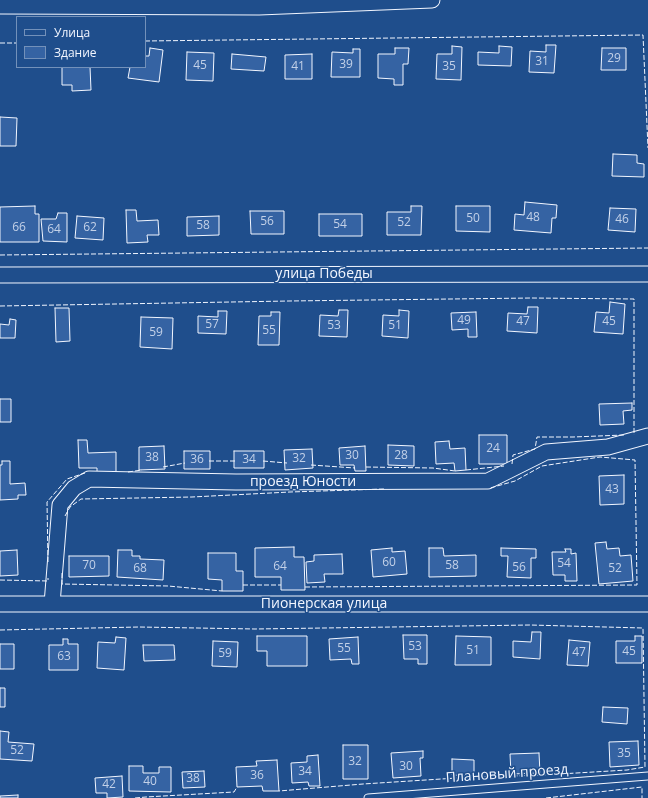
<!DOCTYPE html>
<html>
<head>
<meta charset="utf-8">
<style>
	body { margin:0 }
	#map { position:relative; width:648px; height:798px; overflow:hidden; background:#1f4e8c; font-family:"Open Sans",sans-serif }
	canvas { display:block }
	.legend { position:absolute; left:16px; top:16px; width:130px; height:52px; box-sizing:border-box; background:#1f4e8c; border:1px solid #7391ba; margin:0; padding:5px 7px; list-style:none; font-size:12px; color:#f2f6ff }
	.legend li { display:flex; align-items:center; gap:8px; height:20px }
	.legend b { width:20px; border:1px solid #7391ba }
</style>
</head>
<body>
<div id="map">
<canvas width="648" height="798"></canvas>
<ul class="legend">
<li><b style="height:5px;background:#1f4e8c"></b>Улица</li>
<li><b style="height:11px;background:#3563a3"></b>Здание</li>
</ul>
</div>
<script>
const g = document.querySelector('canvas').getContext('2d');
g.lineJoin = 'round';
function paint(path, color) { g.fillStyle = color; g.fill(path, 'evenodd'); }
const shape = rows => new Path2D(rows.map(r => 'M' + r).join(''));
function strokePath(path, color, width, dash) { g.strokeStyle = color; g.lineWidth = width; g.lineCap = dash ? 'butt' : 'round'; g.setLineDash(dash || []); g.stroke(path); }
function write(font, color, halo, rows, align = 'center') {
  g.font = font + ' "Open Sans",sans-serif'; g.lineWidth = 3; g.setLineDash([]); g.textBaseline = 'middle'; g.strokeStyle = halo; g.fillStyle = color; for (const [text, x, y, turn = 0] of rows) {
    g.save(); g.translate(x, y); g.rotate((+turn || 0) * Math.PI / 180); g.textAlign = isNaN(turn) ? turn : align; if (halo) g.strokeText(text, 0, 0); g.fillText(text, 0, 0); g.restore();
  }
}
const building = shape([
	[546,45,556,45,554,73,529,72,530,51,546,52,546,45],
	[452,46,462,47,461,80,436,79,437,54,452,54,452,46],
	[499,46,512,47,511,66,478,65,478,52,499,53,499,46],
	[150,48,163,50,159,82,128,78,130,67,145,67,145,56,149,56,150,48],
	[395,48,409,48,408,64,403,64,403,85,394,85,394,79,378,78,378,54,395,54,395,48],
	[602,48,626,48,626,70,601,70,602,48],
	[353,49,360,49,360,77,331,77,332,52,353,53,353,49],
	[187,52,214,53,213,81,186,80,187,52],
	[232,54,266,57,264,71,231,69,232,54],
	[312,54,312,79,285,79,285,55,312,54],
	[62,67,90,67,91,90,72,91,72,85,62,85,62,67],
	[0,117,17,118,16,146,0,146,0,117],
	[613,154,637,155,637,163,644,164,644,177,612,176,613,154],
	[525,202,557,205,556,218,552,218,551,233,514,230,515,214,524,215,525,202],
	[35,206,35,214,39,214,39,242,0,242,0,207,35,206],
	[411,206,422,206,421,235,387,235,387,212,411,212,411,206],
	[456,206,490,206,490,232,456,231,456,206],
	[610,208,636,209,635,232,608,230,610,208],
	[126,210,136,210,137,221,158,220,159,235,147,235,148,242,127,243,126,210],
	[250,211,284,211,284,234,251,234,250,211],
	[58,213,67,213,67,242,43,241,41,219,56,219,58,213],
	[319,214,362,214,362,236,319,236,319,214],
	[77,216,104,218,103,240,75,238,77,216],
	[219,216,219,235,187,236,187,217,219,216],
	[610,302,625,304,623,334,594,332,596,312,609,313,610,302],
	[528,307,538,307,537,333,507,331,508,313,527,314,528,307],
	[55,308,69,308,70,341,56,342,55,308],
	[339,310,348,310,347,337,319,336,320,315,338,316,339,310],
	[399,310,409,311,408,338,382,336,383,315,399,316,399,310],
	[218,311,227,311,226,334,198,333,198,316,218,317,218,311],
	[271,312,280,312,279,345,258,345,259,316,271,316,271,312],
	[476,312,477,337,468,337,468,329,452,330,451,313,476,312],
	[141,317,173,318,172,349,140,347,141,317],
	[10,319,16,320,15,338,0,338,0,324,9,325,10,319],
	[0,399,11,399,11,422,0,422,0,399],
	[632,403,632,410,623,411,624,424,600,425,599,404,632,403],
	[479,435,507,435,507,464,479,464,479,435],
	[78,440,87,440,88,453,116,452,116,474,97,475,97,468,79,468,78,440],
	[449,441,450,449,465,448,466,470,455,471,454,463,436,464,435,442,449,441],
	[388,445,414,446,414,466,388,465,388,445],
	[164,446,165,469,139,470,139,447,164,446],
	[365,446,366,471,355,471,354,465,340,465,339,448,365,446],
	[312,449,313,468,285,470,284,450,312,449],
	[184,451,210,451,210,469,184,469,184,451],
	[234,451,264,451,264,468,234,468,234,451],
	[2,461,10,461,10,484,25,483,26,495,18,495,18,499,0,500,0,465,2,465,2,461],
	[624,475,624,504,600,505,599,476,624,475],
	[606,542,607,549,619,548,620,556,631,555,633,581,599,584,595,543,606,542],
	[294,547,294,557,304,557,305,590,281,590,281,577,255,577,255,548,294,547],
	[392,548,392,552,405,551,407,574,373,577,371,550,392,548],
	[429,548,443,548,444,556,476,555,476,576,429,577,429,548],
	[501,548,536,549,536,558,531,558,531,578,507,577,508,556,501,556,501,548],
	[565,549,571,549,571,554,576,553,577,581,565,581,565,575,553,575,552,552,566,552,565,549],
	[17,550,18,575,0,576,0,551,17,550],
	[118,550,132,550,132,556,140,556,140,559,164,560,163,580,117,577,118,550],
	[208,553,236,553,236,571,243,571,243,591,222,591,222,580,208,579,208,553],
	[342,554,343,574,324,574,325,582,307,583,306,562,314,561,314,555,342,554],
	[69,556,109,556,109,576,69,577,69,556],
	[532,632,541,632,540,659,513,657,513,641,531,642,532,632],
	[403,635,427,635,427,664,418,664,418,659,404,659,403,635],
	[257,636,307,636,307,666,267,666,267,651,257,651,257,636],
	[456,636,491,637,491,665,455,665,456,636],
	[635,636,642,636,642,663,616,663,616,641,635,641,635,636],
	[116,637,126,638,124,670,97,668,98,642,115,643,116,637],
	[358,637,359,664,352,664,351,659,330,660,329,639,358,637],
	[63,639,68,639,68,644,78,644,78,670,49,670,49,645,63,645,63,639],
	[569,640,590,642,588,666,567,665,569,640],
	[213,641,238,642,237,667,212,666,213,641],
	[0,644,14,644,14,669,0,669,0,644],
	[143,645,174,645,175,660,144,661,143,645],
	[0,688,5,688,5,707,0,707,0,688],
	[603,707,628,708,627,724,602,722,603,707],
	[0,731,9,732,8,742,34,744,32,761,0,759,0,731],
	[638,741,639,765,610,767,609,742,638,741],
	[343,745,368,745,368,779,343,779,343,745],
	[423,751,423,758,420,758,421,776,393,778,391,753,423,751],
	[539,753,540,773,511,774,510,754,539,753],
	[318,755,320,786,309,786,308,782,292,783,291,763,307,762,307,756,318,755],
	[452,759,474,760,474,776,452,775,452,759],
	[277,760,279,791,263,791,262,786,237,787,236,767,257,766,256,761,277,760],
	[129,766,143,766,143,773,159,773,159,767,171,767,171,792,129,791,129,766],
	[204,771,205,787,183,788,182,772,204,771],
	[122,776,123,797,107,798,107,793,96,793,95,778,122,776],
	[18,795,18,798,0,798,0,796,18,795]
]);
const lane = shape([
	[368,798,648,776]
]);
const street = shape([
	[0,6,259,7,432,0],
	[0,275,648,274],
	[0,604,648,604],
	[52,604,60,505,74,488,89,479,236,482,488,481,546,452,608,447,648,436]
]);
const fence = shape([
	[145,41,643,35,648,148],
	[0,43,17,43],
	[0,255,648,248],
	[0,306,289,301,532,298,634,299,634,435],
	[209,461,237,461],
	[263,461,287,463],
	[512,464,513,455,535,449,537,437,573,437,624,435],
	[311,465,355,468],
	[163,467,185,463],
	[366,467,433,468,455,471],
	[466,470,504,466],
	[128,472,142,470],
	[65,516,70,507,81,499,192,497,290,492,384,489],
	[48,562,47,502,67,479,85,473],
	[62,573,62,584,168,586,222,591],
	[0,580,48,581,48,578],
	[243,585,281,585],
	[305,587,637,585,635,460,600,457,542,466,515,481,490,488],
	[0,630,139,627,255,629,530,625,643,628,645,767,627,770,543,775,457,778,363,784,279,791],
	[135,798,146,797,234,792,237,787],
	[546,798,642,787,642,798]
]);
const numberNames = [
	["29",614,59],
	["31",542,62],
	["39",346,65],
	["45",200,66],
	["41",298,67],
	["35",449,67],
	["48",533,218],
	["50",473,219],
	["46",622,220],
	["56",267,222],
	["52",404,223],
	["54",340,225],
	["58",203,226],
	["66",19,228],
	["62",90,228],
	["64",54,230],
	["49",464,321],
	["47",523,322],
	["45",609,322],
	["57",212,325],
	["53",334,326],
	["51",395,326],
	["55",269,331],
	["59",156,333],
	["24",493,449],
	["30",352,456],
	["28",401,456],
	["38",152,458],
	["32",299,459],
	["36",197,460],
	["34",249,460],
	["43",612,490],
	["60",389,563],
	["54",564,564],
	["70",89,566],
	["58",452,566],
	["64",280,567],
	["56",519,568],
	["68",140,569],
	["52",615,569],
	["53",415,647],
	["55",344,649],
	["51",473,651],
	["45",629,652],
	["47",579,653],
	["59",225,654],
	["63",64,657],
	["52",17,751],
	["35",624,754],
	["32",355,762],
	["30",406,767],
	["34",305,772],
	["36",257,776],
	["38",193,779],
	["40",150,782],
	["42",109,785]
];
const streetNames = [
	["улица Победы",324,274],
	["проезд Юности",303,482],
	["Пионерская улица",324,604],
	["Плановый проезд",507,774,-4]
];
paint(building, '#3563a3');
strokePath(building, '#f2f6ff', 1);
strokePath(lane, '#f2f6ff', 9);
strokePath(street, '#f2f6ff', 17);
strokePath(lane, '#1f4e8c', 7);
strokePath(street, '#1f4e8c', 15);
strokePath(fence, '#f2f6ff', 1, [5, 2]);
write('12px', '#c3d1e8', null, numberNames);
write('14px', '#f2f6ff', '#1f4e8c', streetNames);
</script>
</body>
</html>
